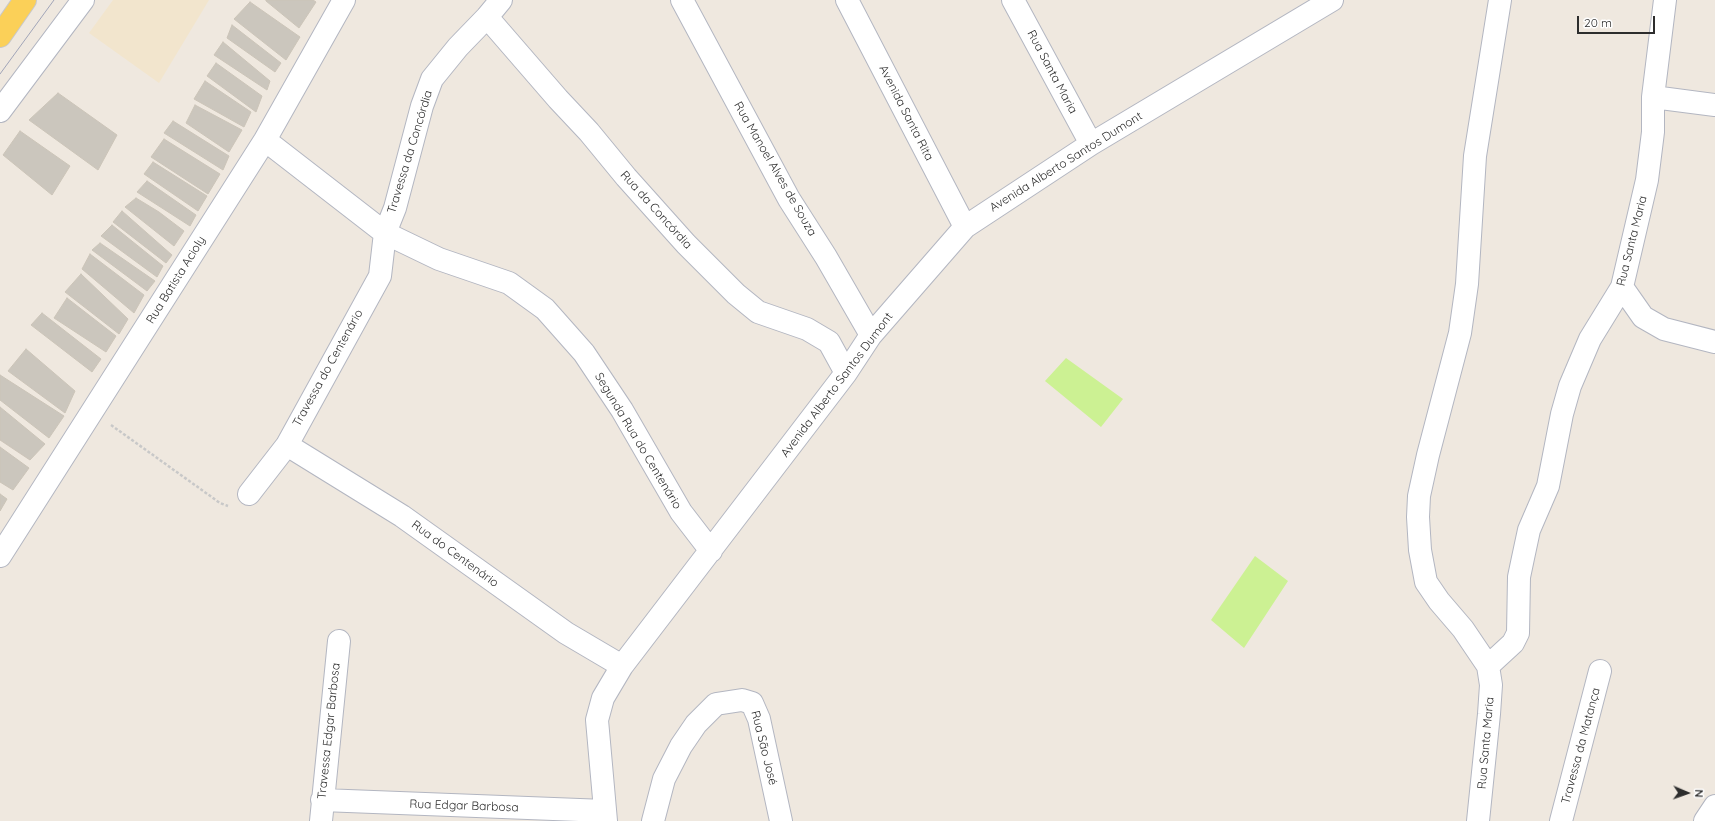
<!DOCTYPE html>
<html>
<head>
<meta charset="utf-8">
<style>
	body { margin:0 }
	#map { position:relative; width:1715px; height:821px; overflow:hidden; background:#efe8df; font-family:Quicksand,sans-serif }
	canvas { display:block }
	.north { position:absolute; left:1667px; top:773px; width:40px; height:40px; -webkit-text-stroke:3px #fff; paint-order:stroke; rotate:92deg; font-size:11px; font-weight:700; line-height:16px; text-align:center; color:#2d2d2d }
	.north::after { content:''; display:block; margin:auto; width:14px; height:18px; background:#2d2d2d; clip-path:polygon(50% 0,100% 100%,50% 72%,0 100%) }
	.scale { position:absolute; left:1577px; top:16px; width:78px; height:18px; box-sizing:border-box; border:2px solid #2d2d2d; border-top:0; padding-left:5px; font-size:12px; line-height:14px; white-space:nowrap; color:#2d2d2d; -webkit-text-stroke:3px #fff; paint-order:stroke }
</style>
</head>
<body>
<div id="map">
<canvas width="1715" height="821"></canvas>
<div class="north">N</div>
<div class="scale">20 m</div>
</div>
<script>
const g = document.querySelector('canvas').getContext('2d');
g.lineJoin = 'round';
function paint(path, color) { g.fillStyle = color; g.fill(path, 'evenodd'); }
const shape = rows => new Path2D(rows.map(r => 'M' + r).join(''));
function strokePath(path, color, width, dash) { g.strokeStyle = color; g.lineWidth = width; g.lineCap = dash ? 'butt' : 'round'; g.setLineDash(dash || []); g.stroke(path); }
function write(font, color, halo, rows, align = 'center') {
  g.font = font + ' Quicksand,sans-serif'; g.lineWidth = 3; g.setLineDash([]); g.textBaseline = 'middle'; g.strokeStyle = halo; g.fillStyle = color; for (const [text, x, y, turn = 0] of rows) {
    g.save(); g.translate(x, y); g.rotate((+turn || 0) * Math.PI / 180); g.textAlign = isNaN(turn) ? turn : align; if (halo) g.strokeText(text, 0, 0); g.fillText(text, 0, 0); g.restore();
  }
}
const education = shape([
	[113,0,209,0,159,83,89,33]
]);
const pitch = shape([
	[1066,358,1123,399,1101,427,1045,381],
	[1255,556,1288,581,1244,648,1211,620]
]);
const building = shape([
	[266,0,313,0,316,2,299,28,266,1,266,0],
	[250,2,300,37,286,60,234,19,250,2],
	[232,25,281,63,275,72,227,38,232,25],
	[223,42,270,81,267,90,214,55,223,42],
	[216,63,262,96,256,112,207,76,216,63],
	[205,81,251,112,244,127,194,99,205,81],
	[58,93,117,135,98,170,29,120,58,93],
	[195,105,242,130,229,152,186,123,195,105],
	[173,121,229,156,223,170,164,133,173,121],
	[20,131,70,166,52,195,3,155,20,131],
	[164,139,220,174,208,194,151,157,164,139],
	[153,162,207,196,198,211,144,174,153,162],
	[147,181,196,215,190,226,137,192,147,181],
	[136,198,159,212,184,231,174,246,125,207,136,198],
	[122,211,172,255,166,263,113,222,122,211],
	[112,225,163,266,157,277,101,236,112,225],
	[100,243,155,281,147,291,92,250,100,243],
	[90,254,144,295,134,313,82,269,90,254],
	[81,274,128,319,119,334,65,292,81,274],
	[67,298,116,336,106,352,54,318,67,298],
	[42,313,101,359,92,372,31,325,42,313],
	[26,349,75,391,65,413,8,371,26,349],
	[0,375,64,416,49,438,0,400,0,375],
	[0,407,45,444,30,460,0,440,0,407],
	[0,447,29,468,13,490,0,482,0,447],
	[0,494,7,499,0,511,0,494]
]);
const path = shape([
	[111,425,220,503,228,506]
]);
const minor = shape([
	[682,0,789,199,826,257,871,335],
	[847,0,965,227],
	[1013,0,1091,144],
	[487,17,558,99,589,132,626,177,686,244,736,294,758,312,807,329,829,342,846,373],
	[1653,97,1715,105],
	[0,111,83,0],
	[265,140,385,233,439,259,509,283,545,309,584,353,622,410,681,512,711,551],
	[1622,287,1643,317,1664,329,1715,342],
	[287,445,402,516,566,633,622,666],
	[249,494,287,445,380,276,385,233,395,208,422,106,432,79,458,47,487,17,501,0],
	[0,556,265,140,344,0],
	[1488,666,1463,629,1439,601,1426,582,1420,550,1418,517,1419,496,1428,455,1460,333,1467,284,1475,156,1500,0],
	[322,800,605,811],
	[321,821,339,641],
	[606,821,597,720,603,698,622,666,846,373,871,335,965,227,1091,144,1332,0],
	[653,821,664,779,681,746,696,724,716,704,742,700,752,703,759,719,781,821],
	[1478,821,1489,714,1491,685,1488,666,1513,643,1518,633,1519,577,1523,558,1529,530,1548,486,1562,414,1570,386,1590,339,1622,287,1647,180,1653,132,1653,97,1665,0],
	[1561,821,1600,671],
	[1705,821,1715,806]
]);
const primary = shape([
	[0,36,25,0]
]);
const tram = shape([
	[0,74,54,0]
]);
const streetNames = [
	["Rua Santa Maria",1052,72,62],
	["Avenida Santa Rita",906,113,63],
	["Travessa da Concórdia",410,152,-73],
	["Avenida Alberto Santos Dumont",1066,162,-32],
	["Rua Manoel Alves de Souza",775,169,60],
	["Rua da Concórdia",656,210,48],
	["Rua Santa Maria",1632,241,-76],
	["Rua Batista Acioly",176,280,-58],
	["Travessa do Centenário",328,368,-61],
	["Avenida Alberto Santos Dumont",837,385,-53],
	["Segunda Rua do Centenário",638,441,59],
	["Rua do Centenário",455,554,36],
	["Travessa Edgar Barbosa",329,731,-84],
	["Rua Santa Maria",1486,743,-85],
	["Travessa da Matança",1581,746,-75],
	["Rua São José",764,748,76],
	["Rua Edgar Barbosa",464,806,2]
];
paint(education, '#f2e5cd');
paint(pitch, '#ccf193');
paint(building, '#cbc6bd');
strokePath(building, '#cbc4b8', 1);
strokePath(minor, '#b3b6c1', 24);
strokePath(primary, '#c8c8c8', 24);
strokePath(path, '#c8c8c8', 2.5, [3, 2]);
strokePath(minor, '#fff', 22);
strokePath(primary, '#fbd058', 22);
strokePath(tram, '#a1a5b8', 1);
write('12px', '#2d2d2d', '#fff', streetNames);
</script>
</body>
</html>
